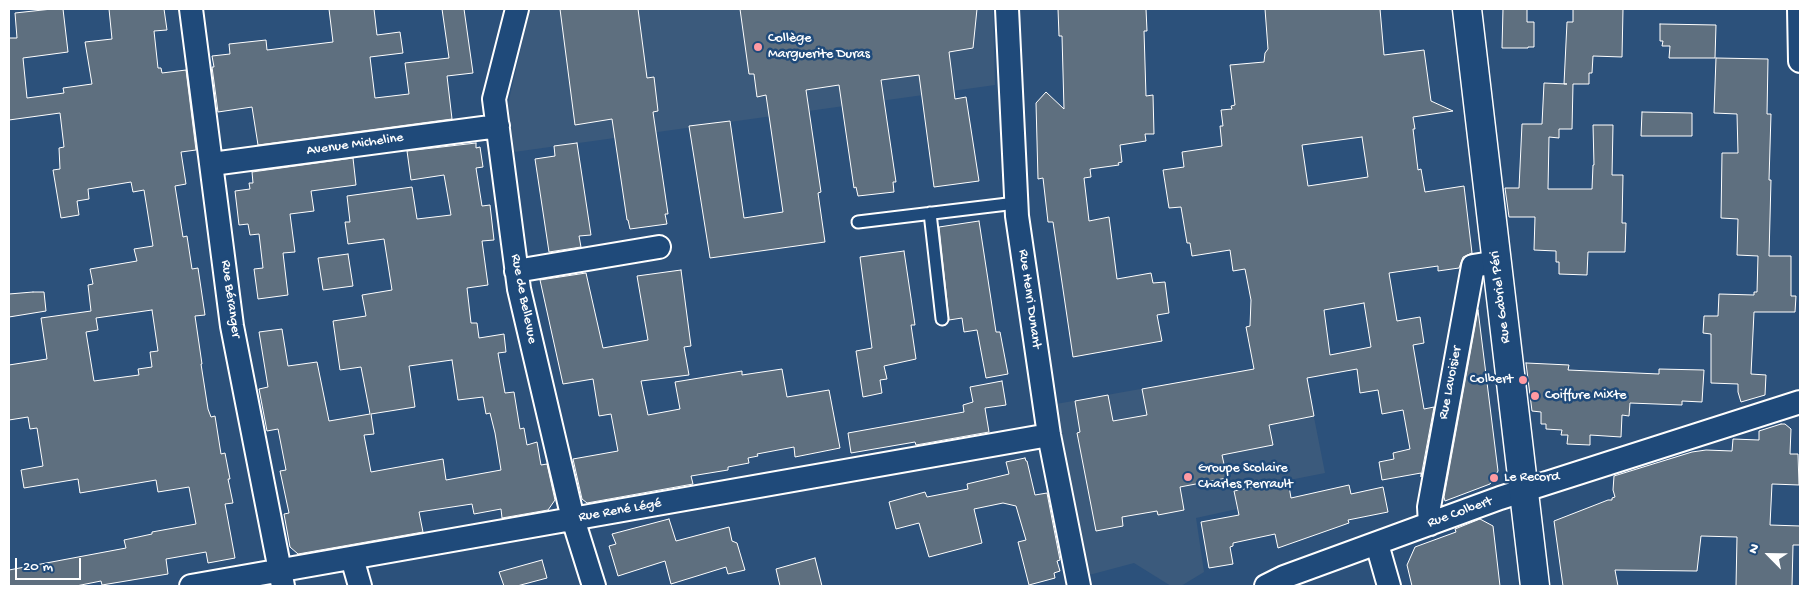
<!DOCTYPE html>
<html>
<head>
<meta charset="utf-8">
<style>
	body { margin:0 }
	#map { position:relative; width:1809px; height:595px; overflow:hidden; background:#2c517b; font-family:"Gochi Hand",sans-serif }
	canvas { display:block }
	.frame { position:absolute; inset:0; border:10px solid #fff; pointer-events:none }
	.north { position:absolute; left:1744px; top:530px; width:50px; height:50px; -webkit-text-stroke:4px #1f4a7a; paint-order:stroke; rotate:293deg; font-size:14px; font-weight:700; line-height:20px; text-align:center; color:#fff }
	.north::after { content:''; display:block; margin:auto; width:18px; height:22px; background:#fff; clip-path:polygon(50% 0,100% 100%,50% 72%,0 100%) }
	.scale { position:absolute; left:15px; top:558px; width:66px; height:22px; box-sizing:border-box; border:2px solid #fff; border-top:0; padding-left:6px; font-size:15px; line-height:18px; white-space:nowrap; color:#fff; -webkit-text-stroke:4px #1f4a7a; paint-order:stroke }
</style>
</head>
<body>
<div id="map">
<canvas width="1809" height="595"></canvas>
<div class="frame"></div>
<div class="north">N</div>
<div class="scale">20 m</div>
</div>
<script>
const g = document.querySelector('canvas').getContext('2d');
g.lineJoin = 'round';
function paint(path, color) { g.fillStyle = color; g.fill(path, 'evenodd'); }
const shape = rows => new Path2D(rows.map(r => 'M' + r).join(''));
function strokePath(path, color, width, dash) { g.strokeStyle = color; g.lineWidth = width; g.lineCap = dash ? 'butt' : 'round'; g.setLineDash(dash || []); g.stroke(path); }
function write(font, color, halo, rows, align = 'center') {
  g.font = font + ' "Gochi Hand",sans-serif'; g.lineWidth = 5; g.setLineDash([]); g.textBaseline = 'middle'; g.strokeStyle = halo; g.fillStyle = color; for (const [text, x, y, turn = 0] of rows) {
    g.save(); g.translate(x, y); g.rotate((+turn || 0) * Math.PI / 180); g.textAlign = isNaN(turn) ? turn : align; if (halo) g.strokeText(text, 0, 0); g.fillText(text, 0, 0); g.restore();
  }
}
const built = shape([
	[530,9,993,9,995,85,514,152,508,104],
	[1259,368,1307,382,1325,473,1234,491,1237,509,1196,518,1204,572,1181,586,1171,586,1134,563,1089,575,1056,404]
]);
const building = shape([
	[52,9,63,9,68,52,23,58,27,98,64,93,63,88,92,84,85,42,112,39,109,9,164,9,167,30,154,31,158,68,161,68,162,73,186,70,196,150,181,152,186,184,175,186,183,237,187,236,192,269,198,268,205,315,195,316,202,364,201,364,208,409,211,417,215,416,221,454,225,453,230,479,228,479,233,503,225,504,235,558,208,563,206,552,166,559,168,574,102,585,101,581,76,586,9,586,9,570,126,548,124,540,152,534,152,532,196,524,189,487,158,492,156,480,80,493,78,479,24,488,21,470,43,466,37,428,30,429,28,417,9,420,9,365,47,359,41,318,91,311,88,285,93,284,90,269,137,261,134,249,153,246,144,190,133,192,131,182,88,189,89,199,77,201,79,215,61,218,53,170,60,169,59,148,64,147,60,113,9,120,9,38,17,38,15,13,52,9],
	[152,310,158,351,150,352,152,367,138,369,139,375,94,381,86,332,98,330,96,318,152,310],
	[329,9,374,9,377,35,400,32,403,53,370,57,375,98,409,94,405,63,449,58,442,9,464,9,473,73,447,76,452,119,258,145,252,107,218,112,212,67,214,67,212,56,230,54,229,44,266,40,267,50,333,42,329,9],
	[560,9,638,9,647,78,654,77,658,111,653,112,668,214,665,214,667,224,630,229,628,220,627,220,612,119,575,125,560,9],
	[740,9,977,9,973,48,949,52,955,99,966,97,979,181,934,187,919,75,881,80,896,182,893,182,894,192,858,196,856,187,854,188,839,85,806,90,821,192,818,193,825,242,710,258,689,126,730,121,744,218,783,212,766,95,757,97,754,74,749,74,740,9],
	[1058,9,1146,9,1147,31,1144,31,1146,96,1153,95,1154,134,1145,134,1146,141,1120,145,1122,162,1118,163,1119,165,1090,169,1091,177,1084,178,1089,221,1109,217,1117,279,1151,273,1153,283,1165,282,1169,313,1157,315,1162,341,1073,357,1053,222,1048,222,1043,178,1038,179,1036,103,1046,92,1064,109,1062,36,1059,36,1058,9],
	[1265,9,1380,9,1384,55,1424,50,1431,101,1453,111,1413,117,1415,129,1413,129,1418,170,1421,169,1425,192,1464,186,1472,253,1463,257,1459,268,1438,271,1438,266,1389,273,1397,321,1420,317,1424,343,1413,345,1424,409,1434,407,1421,477,1421,473,1382,480,1379,462,1394,459,1393,453,1410,449,1403,410,1382,414,1378,390,1360,393,1357,369,1307,378,1314,416,1269,425,1273,445,1222,455,1227,478,1180,487,1184,510,1158,515,1157,511,1122,517,1123,526,1096,531,1077,433,1080,432,1075,401,1108,395,1113,421,1147,415,1142,389,1254,369,1246,327,1250,326,1251,300,1245,269,1233,271,1230,250,1192,256,1190,243,1187,243,1181,207,1169,208,1163,170,1184,167,1182,152,1222,146,1220,126,1223,126,1221,110,1232,109,1231,106,1235,105,1230,65,1264,62,1265,53,1268,49,1265,9],
	[1362,137,1368,177,1308,186,1302,145,1362,137],
	[1364,303,1371,347,1330,355,1324,310,1364,303],
	[1503,9,1527,9,1527,22,1534,22,1534,47,1528,47,1528,48,1502,48,1503,9],
	[1573,9,1623,9,1622,57,1593,56,1592,73,1589,73,1589,84,1573,84,1572,129,1559,129,1559,138,1549,137,1548,189,1592,189,1593,165,1594,165,1593,125,1613,125,1612,175,1623,175,1622,223,1626,223,1625,252,1588,252,1587,275,1559,274,1559,262,1556,262,1556,251,1534,250,1535,217,1509,217,1505,188,1519,188,1522,124,1542,124,1544,83,1567,84,1564,84,1567,22,1573,22,1573,9],
	[1660,24,1716,25,1715,58,1669,58,1670,46,1662,46,1663,41,1660,41,1660,24],
	[1716,58,1768,59,1767,114,1771,114,1769,180,1771,180,1769,256,1791,256,1791,296,1796,296,1795,312,1754,312,1751,374,1766,375,1765,395,1741,402,1738,392,1738,384,1711,383,1711,334,1703,333,1704,316,1718,316,1719,294,1754,295,1754,292,1757,292,1758,256,1737,255,1738,219,1721,218,1722,153,1738,153,1737,114,1714,113,1716,58],
	[1642,112,1692,113,1692,136,1641,136,1642,112],
	[476,143,476,148,480,147,483,167,476,168,482,206,490,205,494,240,482,241,488,285,467,288,471,323,477,323,479,338,504,334,506,352,498,353,505,393,514,392,520,429,524,428,527,445,537,442,541,465,547,464,555,500,548,510,502,518,501,509,474,514,472,504,419,512,423,532,298,554,290,547,284,514,289,513,280,471,286,470,278,429,267,431,259,389,268,387,259,332,282,329,288,366,317,362,329,421,370,414,361,367,340,370,333,321,366,316,362,295,392,290,384,239,348,244,345,222,350,222,347,196,412,187,417,219,451,215,444,175,411,180,407,151,476,143],
	[452,360,458,400,483,397,486,414,490,413,495,433,501,470,446,480,443,459,371,472,364,435,374,434,371,414,415,407,409,366,452,360],
	[577,143,591,235,579,236,581,247,549,252,535,159,555,156,554,146,577,143],
	[353,158,356,185,311,191,314,211,290,214,295,252,283,253,288,295,258,299,254,269,263,268,259,234,250,235,248,224,239,225,235,191,250,189,249,183,253,183,252,172,353,158],
	[979,221,996,332,1000,332,1008,374,986,378,977,330,964,332,962,318,949,320,939,227,979,221],
	[904,251,915,325,911,325,916,359,884,366,887,379,880,380,882,393,863,397,856,351,872,348,860,257,904,251],
	[348,254,353,286,323,290,318,258,348,254],
	[681,270,691,346,684,347,689,375,641,381,648,415,680,409,675,382,742,371,742,375,782,369,787,397,829,390,840,448,795,457,794,447,757,454,758,456,748,458,749,463,728,467,728,470,691,476,693,484,587,503,582,499,573,459,618,451,611,414,599,416,593,379,563,384,540,280,586,273,603,348,648,340,637,276,681,270],
	[33,292,44,292,46,311,9,317,9,294,33,292],
	[1478,310,1498,471,1490,484,1445,501,1444,497,1478,310],
	[1526,363,1569,365,1568,370,1659,374,1659,369,1704,370,1702,402,1682,401,1682,405,1630,403,1629,416,1622,415,1621,437,1590,435,1590,445,1567,444,1568,435,1561,435,1562,430,1546,429,1546,424,1541,424,1541,412,1532,411,1526,363],
	[1002,381,1006,405,985,408,989,432,916,445,915,442,851,453,848,433,964,412,963,405,973,402,970,387,1002,381],
	[1781,424,1785,424,1791,429,1790,454,1798,454,1799,485,1772,484,1770,525,1800,526,1800,545,1793,545,1792,586,1736,586,1737,537,1701,536,1697,571,1615,570,1618,586,1563,586,1554,521,1608,500,1612,500,1612,498,1615,497,1613,490,1614,476,1692,452,1706,450,1732,451,1733,439,1759,440,1759,431,1781,424],
	[1025,458,1026,461,1027,461,1035,495,1047,493,1060,560,1057,561,1060,571,1054,573,1055,578,1029,585,1018,542,1026,540,1016,506,1003,503,974,509,982,543,929,557,919,523,896,529,889,502,925,492,927,497,968,489,967,484,1009,474,1006,462,1025,458],
	[1288,480,1291,498,1349,485,1351,494,1383,487,1388,512,1348,520,1349,523,1278,548,1275,534,1233,543,1233,546,1230,547,1233,564,1209,568,1201,522,1239,515,1234,491,1288,480],
	[669,519,676,541,729,527,732,541,737,543,745,570,728,574,726,567,671,584,665,561,618,576,609,546,616,544,612,534,669,519],
	[1480,519,1493,526,1500,586,1412,586,1407,565,1415,547,1456,532,1455,529,1480,519],
	[815,558,822,586,780,586,776,569,815,558],
	[542,560,547,578,517,586,504,586,499,572,542,560]
]);
const lane = shape([
	[930,213,942,319],
	[858,222,1016,203]
]);
const street = shape([
	[191,9,232,326,283,586],
	[517,9,494,99,519,289,573,519,594,586],
	[1007,9,1017,216,1049,435,1079,586],
	[1799,9,1800,61],
	[212,164,498,126],
	[516,271,659,247],
	[1430,524,1429,507,1473,266,1497,262],
	[1377,544,1389,586],
	[352,558,360,586],
	[191,586,1049,435],
	[1266,586,1284,577,1500,498,1800,402]
]);
const secondary = shape([
	[1467,9,1535,586]
]);
const markers = [
	[758,47,5,"#ff9aa2"],
	[1523,380,5,"#ff9aa2"],
	[1535,396,5,"#ff9aa2"],
	[1188,477,5,"#ff9aa2"],
	[1494,478,5,"#ff9aa2"]
];
const poiNames = [
	["Collège",768,39],
	["Marguerite Duras",768,55],
	["Colbert",1513,380,"right"],
	["Coiffure Mixte",1545,396],
	["Groupe Scolaire",1198,469],
	["Charles Perrault",1198,485],
	["Le Record",1504,478]
];
const streetNames = [
	["Avenue Micheline",355,145,-8],
	["Rue Gabriel Péri",1501,297,-97],
	["Rue Béranger",230,299,82],
	["Rue de Bellevue",523,299,79],
	["Rue Henri Dunant",1029,299,82],
	["Rue Lavoisier",1451,383,-79],
	["Rue René Légé",620,511,-10],
	["Rue Colbert",1460,513,-20]
];
paint(built, '#3b5a7c');
paint(building, '#5e6f7f');
strokePath(building, '#fff', 1);
strokePath(lane, '#fff', 15);
strokePath(street, '#fff', 26);
strokePath(secondary, '#fff', 31);
strokePath(lane, '#1f4a7a', 11);
strokePath(street, '#1f4a7a', 22);
strokePath(secondary, '#1f4a7a', 28);
for (const [x, y, r, color] of markers) { const dot = new Path2D(); dot.arc(x, y, r, 0, 2 * Math.PI); g.fillStyle = color; g.fill(dot); strokePath(dot, '#1f4a7a', 2); }
write('14px', '#fff', '#1f4a7a', poiNames, 'left');
write('14px', '#fff', '#1f4a7a', streetNames);
</script>
</body>
</html>
